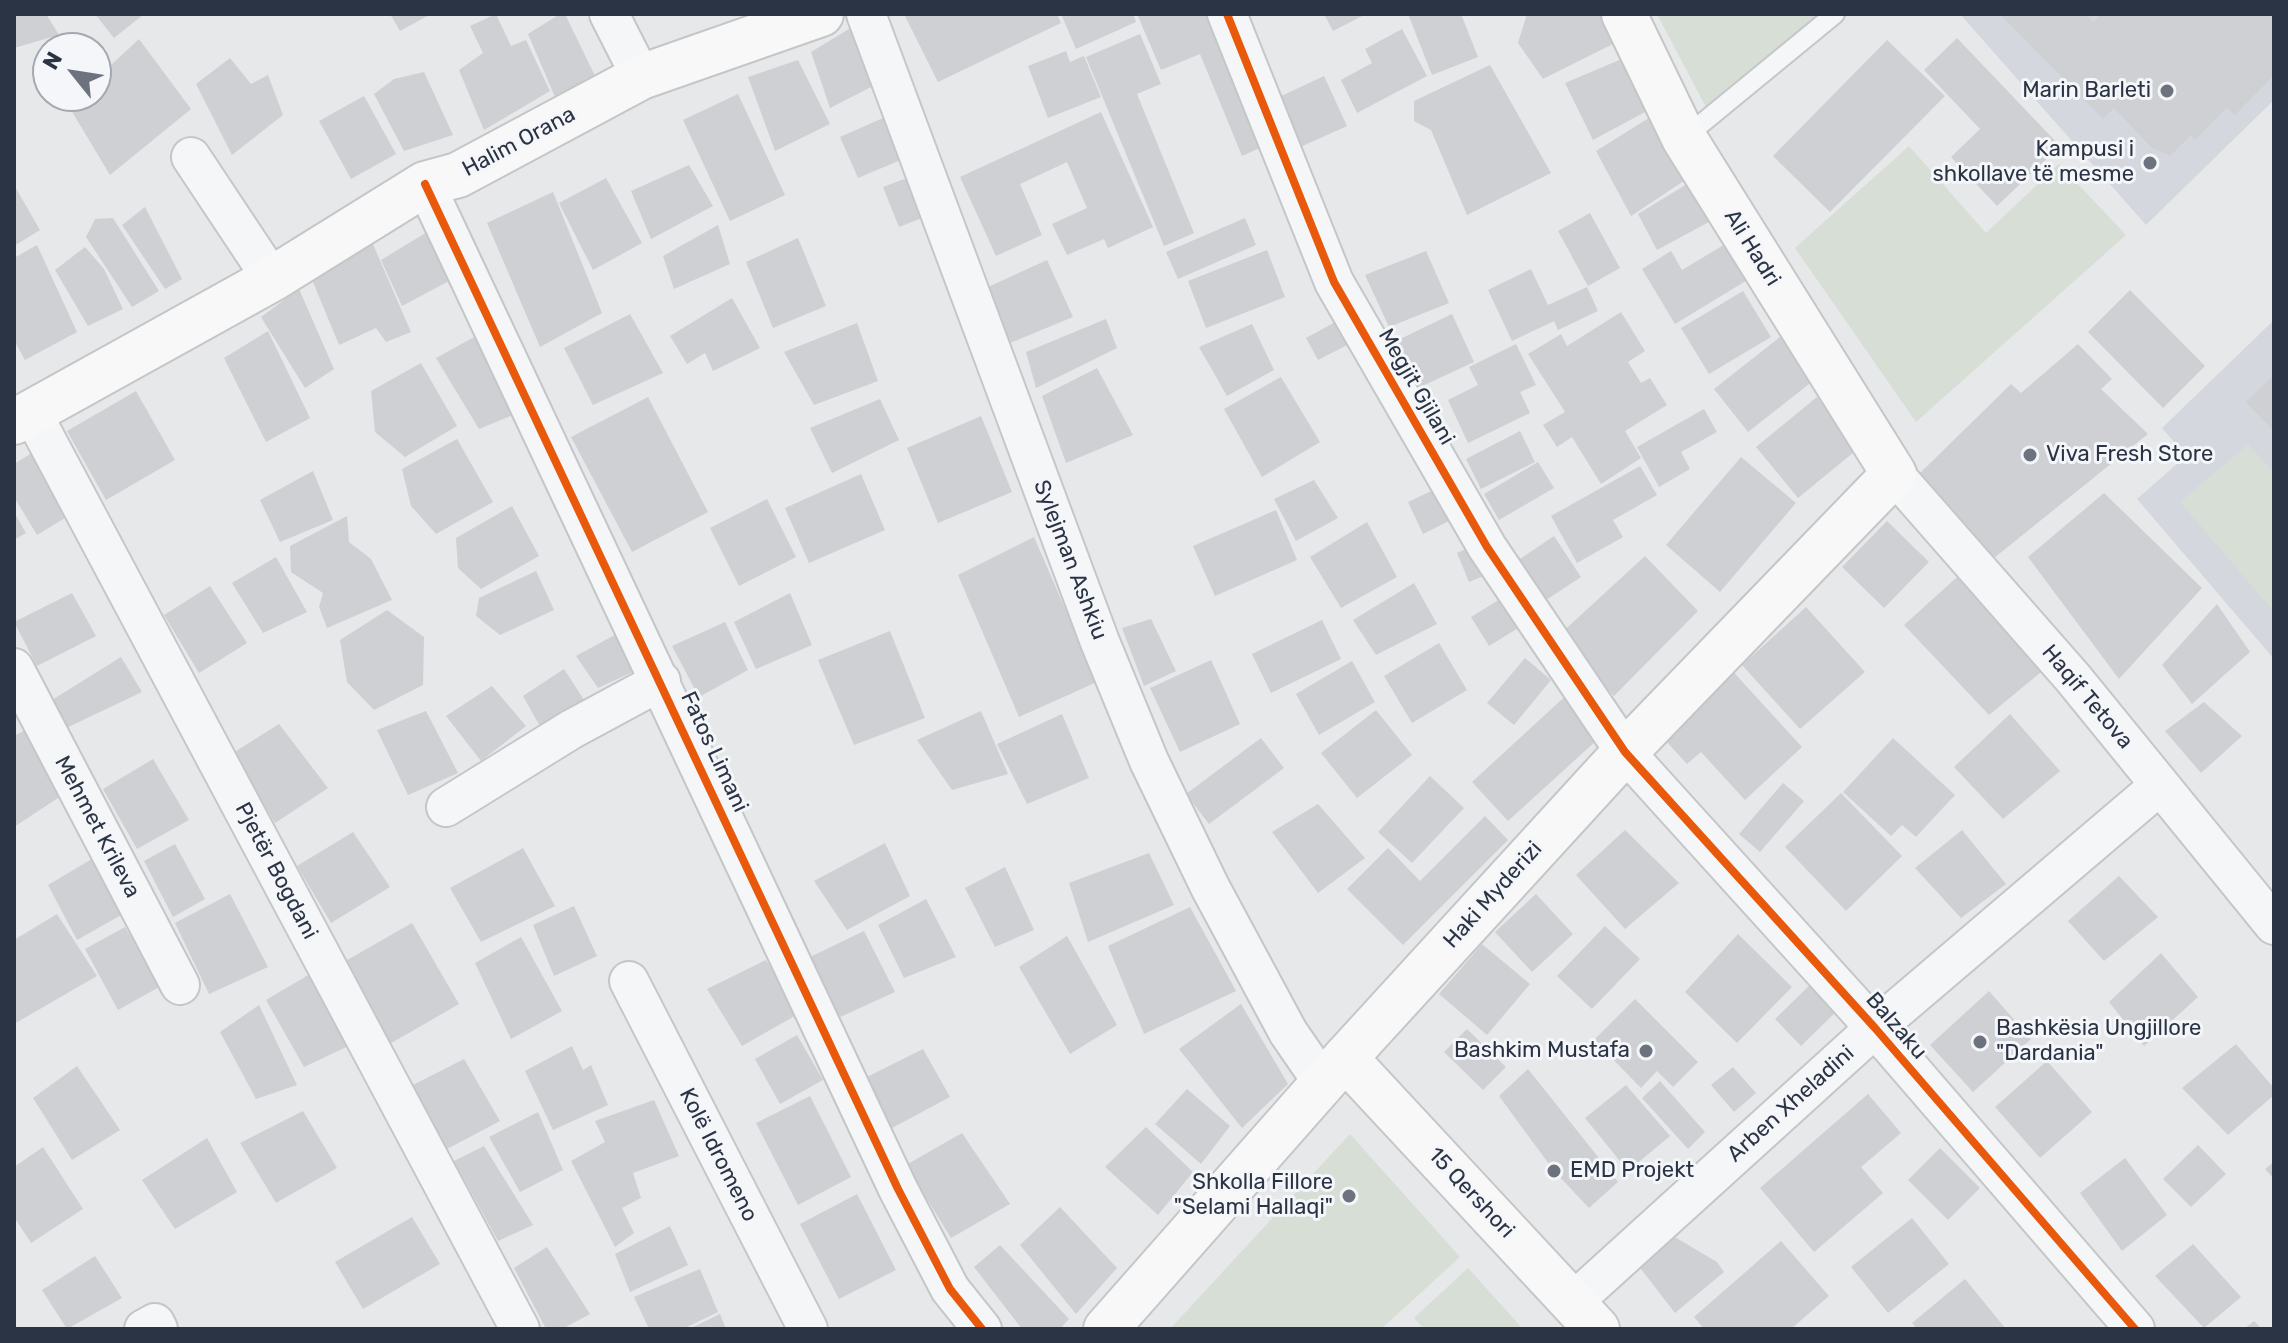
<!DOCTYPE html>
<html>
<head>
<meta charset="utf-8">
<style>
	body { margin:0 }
	#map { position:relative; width:2288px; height:1343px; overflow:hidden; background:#e6e8ea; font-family:Rubik,sans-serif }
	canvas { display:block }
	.frame { position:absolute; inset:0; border:16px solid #2b3445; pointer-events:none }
	.north { position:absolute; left:32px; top:32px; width:80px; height:80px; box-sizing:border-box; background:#f4f6f9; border:2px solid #a4a8b1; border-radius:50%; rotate:300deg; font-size:22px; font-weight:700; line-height:32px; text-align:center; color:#2b3445 }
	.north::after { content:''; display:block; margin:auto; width:28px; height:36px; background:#6c737f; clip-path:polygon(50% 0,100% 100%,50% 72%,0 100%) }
</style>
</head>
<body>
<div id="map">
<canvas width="2288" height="1343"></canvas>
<div class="frame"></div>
<div class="north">N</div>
</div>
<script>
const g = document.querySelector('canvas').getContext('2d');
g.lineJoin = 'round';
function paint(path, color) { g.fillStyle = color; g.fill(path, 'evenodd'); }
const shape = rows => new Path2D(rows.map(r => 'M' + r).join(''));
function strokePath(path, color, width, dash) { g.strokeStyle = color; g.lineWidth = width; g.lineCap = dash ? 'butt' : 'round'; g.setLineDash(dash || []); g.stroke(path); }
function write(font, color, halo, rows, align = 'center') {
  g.font = font + ' Rubik,sans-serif'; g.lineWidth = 6; g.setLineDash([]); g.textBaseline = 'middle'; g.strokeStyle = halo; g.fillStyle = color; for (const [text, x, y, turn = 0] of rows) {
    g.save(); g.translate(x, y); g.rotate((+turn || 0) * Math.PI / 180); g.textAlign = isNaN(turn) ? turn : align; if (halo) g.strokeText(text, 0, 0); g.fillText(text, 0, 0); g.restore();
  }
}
const built = shape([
	[1960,14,2274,14,2274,100,2146,225],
	[2274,320,2274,659,2137,499,2186,456,2162,428]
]);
const green = shape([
	[1657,14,1827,14,1709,113],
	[1909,146,1986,233,2059,164,2126,235,1916,422,1795,248],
	[2248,444,2274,473,2274,612,2180,502],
	[1350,1134,1460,1257,1381,1329,1170,1329],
	[1468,1268,1523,1329,1424,1329,1414,1318]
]);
const building = shape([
	[14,14,46,14,59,35,14,48],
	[95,14,144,14,114,38],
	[390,14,431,14,400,31],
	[496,14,511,46,526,40,550,91,484,130,459,70,483,53,470,26],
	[560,14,565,14,595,76,555,97,528,34],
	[904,14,1057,14,1061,23,938,82],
	[1061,14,1133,14,1136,22,1076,49],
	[1137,14,1220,14,1273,142,1242,156,1200,54,1161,70],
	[1324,14,1366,14,1333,31],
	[1408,14,1461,14,1478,57,1432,75],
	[1527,14,1606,14,1617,42,1543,79,1518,43],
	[2000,14,2086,14,2093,22,2101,14,2274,14,2274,75,2235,115,2227,107,2195,140,2191,135,2170,156,2152,148,2114,108,2103,119],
	[854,26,883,81,830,108,811,52],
	[1402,29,1427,76,1357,113,1341,80,1372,63,1365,49],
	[1140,34,1161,84,1137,94,1194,233,1164,246,1086,57],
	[1957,38,2060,146,1997,206,1951,157,1980,129,1924,70],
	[139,39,191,109,110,175,68,105,78,96,96,96,96,79],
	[1887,40,1945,96,1830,212,1773,156],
	[1066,51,1070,62,1084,56,1101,97,1048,118,1028,66],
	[1631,55,1662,103,1593,140,1565,83],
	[230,58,251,84,268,75,283,115,232,155,196,84],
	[798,60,830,124,775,151,748,77],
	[1490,65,1551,173,1467,215,1431,130,1414,121,1414,101],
	[424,72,453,135,404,151,374,94,394,79],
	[1324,76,1347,126,1296,149,1275,99],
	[738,94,785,195,730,221,683,120],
	[364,96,396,154,351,179,319,121],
	[1660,111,1699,171,1631,216,1596,151],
	[1101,112,1153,227,1108,248,1104,239,1067,255,1052,224,1087,208,1067,162,1020,184,1042,235,996,256,960,177],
	[892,114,910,156,858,178,840,137],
	[689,165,713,206,651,239,631,191],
	[915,175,930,215,899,227,883,187],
	[1700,176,1720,216,1657,250,1638,214],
	[606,178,642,243,593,270,559,203],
	[14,185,40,230,14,246],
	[553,192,602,313,540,347,487,223],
	[145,207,182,279,165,289,122,225],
	[1590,213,1620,268,1588,286,1558,231],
	[113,218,159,291,132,307,86,237,95,219],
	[1245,218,1256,245,1178,279,1166,252],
	[718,225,730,264,674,289,663,256],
	[437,226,464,273,402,306,381,260],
	[369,235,411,332,386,342,376,328,339,345,308,270],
	[798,238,826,306,773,328,746,262],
	[1732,240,1754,276,1675,324,1642,269,1671,251,1682,270],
	[37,245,77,332,25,360,14,340,14,258],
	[85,247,104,269,123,309,88,326,55,270],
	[1267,250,1285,297,1206,328,1188,281],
	[1426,251,1449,303,1389,327,1365,275],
	[1047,260,1073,317,1010,343,988,287],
	[1531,269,1548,305,1587,287,1598,311,1558,330,1554,321,1512,341,1488,290],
	[299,289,334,369,305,388,261,317],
	[2130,290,2205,366,2163,408,2088,332],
	[1743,291,1771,337,1709,374,1681,328],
	[732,298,760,348,713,371,705,353,687,364,670,336],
	[1621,312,1645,351,1628,362,1641,383,1650,378,1667,405,1625,431,1641,458,1601,484,1572,437,1557,447,1543,425,1565,412,1528,354,1561,334,1567,346],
	[630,314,663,373,593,405,564,348],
	[1452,314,1474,362,1418,388,1396,341],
	[1106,319,1117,348,1036,388,1026,352],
	[1341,319,1353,342,1318,360,1306,338],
	[857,323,878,381,814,405,784,352],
	[1252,324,1274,370,1227,396,1199,347],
	[268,331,310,418,266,442,224,358],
	[1785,333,1818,377,1748,432,1714,389],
	[476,336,520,412,479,429,436,358],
	[1516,344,1536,385,1520,392,1530,413,1468,443,1448,400,1478,385,1469,367],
	[2078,344,2112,379,2101,389,2148,434,1994,558,1917,476,2011,384,2021,393],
	[421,363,457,426,405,457,375,432,371,391],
	[1097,368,1133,435,1066,463,1042,396],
	[2274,375,2274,431,2246,402],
	[1281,377,1320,442,1262,477,1224,409],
	[136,391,175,460,106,500,67,431],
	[648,397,708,512,632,552,571,437],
	[1817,397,1859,448,1798,498,1756,447],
	[880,399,899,440,832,473,810,428],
	[1704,409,1717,432,1681,452,1690,469,1659,487,1637,447],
	[981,416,1012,492,938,523,907,448],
	[1520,431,1535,462,1481,489,1466,459],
	[457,439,493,502,436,534,411,506,402,469],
	[40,448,78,510,37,535,14,497,14,464],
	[1741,457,1796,503,1720,592,1666,545],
	[1538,462,1554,488,1499,520,1484,494],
	[1640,466,1657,495,1613,520,1623,537,1577,563,1551,516],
	[313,471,333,520,280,542,260,500],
	[861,474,885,530,809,563,785,508],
	[1314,480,1338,518,1296,541,1274,499],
	[1444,485,1459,516,1423,534,1408,502],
	[2104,493,2202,588,2119,679,2028,557],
	[767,499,796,557,739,586,710,528],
	[512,506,539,556,481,589,458,568,456,538],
	[1276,510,1297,560,1215,596,1193,546],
	[14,512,26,533,14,540],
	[347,516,349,542,371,559,392,600,327,628,319,607,323,593,291,572,290,546],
	[1887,521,1929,562,1884,608,1842,567],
	[1367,522,1397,577,1341,608,1310,557],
	[1554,536,1581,577,1543,602,1517,561],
	[1034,537,1097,682,1019,717,958,575],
	[1479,543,1491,573,1469,582,1457,553],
	[1645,556,1698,611,1614,696,1557,637],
	[276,557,307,612,263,633,232,583],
	[1966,569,2052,663,1989,715,1904,625],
	[536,571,554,610,500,635,476,616,479,598],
	[1414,583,1437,624,1376,655,1353,620],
	[210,586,247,643,199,673,164,615],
	[72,593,96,636,37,666,14,622],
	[790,593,812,645,756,669,734,622],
	[1505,596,1523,625,1489,646,1471,617],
	[2217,604,2250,652,2192,704,2162,665],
	[1806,607,1865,672,1800,729,1742,665],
	[387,610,424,637,423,685,374,710,347,682,340,640],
	[1151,619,1176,671,1144,686,1122,628],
	[1322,620,1341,659,1271,693,1252,654],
	[725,622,748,670,699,697,672,646],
	[622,631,641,668,598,688,576,656],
	[890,631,925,718,854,745,818,660],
	[1439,643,1467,690,1412,723,1384,676],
	[121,657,142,692,62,730,44,705],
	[1525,658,1551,680,1514,725,1487,703],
	[1211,660,1240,724,1180,752,1150,688],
	[1352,661,1375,702,1319,735,1296,694],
	[1727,665,1802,747,1745,800,1701,752,1687,764,1657,731],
	[564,669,586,703,542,730,523,696],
	[492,686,526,726,481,761,446,716],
	[1572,690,1608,730,1508,821,1472,782],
	[2204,702,2242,736,2201,773,2165,731],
	[1376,710,1412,755,1357,798,1321,753],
	[426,711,458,773,408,795,377,730],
	[981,711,1008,774,952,790,917,740],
	[1062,714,1089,778,1027,804,997,744],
	[2010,714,2060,771,2003,819,1954,767],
	[279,724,328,788,275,823,233,753],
	[29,728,67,792,14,827,14,736],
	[1261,738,1284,768,1209,824,1186,794],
	[1893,738,1955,795,1916,837,1902,825,1891,836,1843,792],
	[153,759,189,820,137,849,103,789],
	[1430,776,1464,808,1412,863,1378,832],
	[1783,783,1804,801,1760,852,1739,834],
	[1841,793,1902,856,1846,911,1785,847],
	[1318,804,1365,858,1318,893,1272,832],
	[1485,816,1508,840,1403,945,1347,889,1388,848,1420,881],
	[1625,830,1679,883,1625,929,1576,875],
	[1962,830,2006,884,1961,918,1915,868],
	[353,832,390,887,331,923,297,866],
	[885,843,910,896,847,930,814,881],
	[175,844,205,899,173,917,144,861],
	[523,848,555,906,481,942,450,888],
	[1149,853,1174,905,1088,942,1069,883],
	[100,854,132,909,77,940,48,885],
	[1005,867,1034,930,995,947,965,888],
	[2119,876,2158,917,2104,961,2068,921],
	[230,894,268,967,209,994,175,923],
	[1536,894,1573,934,1532,972,1495,932],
	[926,899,956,957,904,978,878,925],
	[574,906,597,956,554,976,533,925],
	[1190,907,1236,991,1144,1034,1108,946],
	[57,914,97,976,14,1024,14,940],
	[412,923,459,1004,388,1045,342,963],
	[1605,926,1640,959,1592,1009,1557,976],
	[125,927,161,986,118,1010,85,949],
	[864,931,895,992,838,1018,808,958],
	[1738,934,1792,987,1737,1043,1685,992],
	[1067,936,1117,1025,1070,1054,1019,967],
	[521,937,562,1011,511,1039,475,963],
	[1482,944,1530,984,1487,1035,1439,994],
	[2161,953,2198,997,2144,1046,2109,1002],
	[766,960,800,1013,742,1046,707,989],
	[320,968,359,1041,304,1067,266,1000],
	[1817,978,1843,1005,1801,1046,1775,1019],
	[1989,991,2031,1039,1973,1092,1930,1045],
	[1635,999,1698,1062,1673,1087,1657,1071,1641,1088,1594,1040],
	[1241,1004,1288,1084,1242,1128,1179,1049],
	[259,1005,297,1085,256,1099,220,1032],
	[1467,1029,1506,1067,1483,1090,1444,1052],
	[797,1035,823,1080,780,1104,755,1059],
	[2236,1044,2274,1088,2274,1095,2228,1135,2182,1088],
	[572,1046,583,1070,591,1065,608,1105,553,1130,525,1071],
	[923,1049,950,1097,892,1128,867,1077],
	[464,1059,500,1121,447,1149,411,1086],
	[2047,1061,2092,1112,2040,1158,1995,1107],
	[77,1066,120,1130,72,1160,33,1098],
	[1733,1067,1756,1093,1734,1112,1711,1085],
	[1528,1069,1618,1182,1589,1208,1554,1171,1499,1096],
	[1660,1081,1705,1132,1688,1149,1642,1098],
	[1626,1085,1670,1136,1628,1171,1585,1118],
	[1187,1089,1230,1126,1201,1164,1155,1124],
	[1868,1094,1901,1133,1861,1167,1883,1193,1814,1252,1760,1188],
	[810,1096,851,1177,798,1205,756,1123],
	[654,1100,679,1156,633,1173,641,1198,622,1208,634,1233,615,1247,571,1161,605,1142,595,1121],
	[303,1111,337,1168,276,1203,240,1143],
	[538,1112,563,1170,520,1192,489,1137],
	[1146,1127,1193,1172,1158,1215,1105,1167],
	[962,1133,1010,1204,951,1238,906,1165],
	[207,1138,237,1192,175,1229,142,1180],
	[2198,1145,2226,1174,2191,1207,2163,1179],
	[484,1146,533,1225,498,1241,454,1161],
	[43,1147,83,1209,31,1243,14,1217,14,1167],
	[1940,1148,1980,1188,1948,1220,1908,1180],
	[2125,1158,2167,1215,2122,1251,2080,1193],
	[2274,1162,2274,1179,2265,1169],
	[857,1194,896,1270,839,1299,800,1224],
	[1060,1207,1117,1268,1076,1314,1020,1245],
	[412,1217,440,1264,363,1309,335,1262],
	[1912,1218,1949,1264,1888,1313,1851,1267],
	[670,1226,688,1265,630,1292,615,1254],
	[1668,1233,1717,1262,1724,1272,1675,1313,1634,1260],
	[1781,1241,1829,1296,1791,1329,1704,1329,1694,1317],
	[2193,1244,2241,1297,2204,1328,2155,1276],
	[1000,1245,1069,1319,1060,1329,1022,1329,974,1267],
	[547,1247,590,1314,562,1329,546,1329,514,1268],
	[95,1256,122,1298,67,1329,42,1290],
	[700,1269,718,1312,683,1329,649,1329,634,1297],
	[1965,1279,2006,1329,1917,1329,1912,1323],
	[720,1314,726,1329,689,1329],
	[2254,1321,2262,1329,2244,1329]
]);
const lane = shape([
	[1684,138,1835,14]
]);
const street = shape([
	[609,14,641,77],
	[866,14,1100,642,1149,761,1210,887,1288,1032,1323,1083],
	[1227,14,1334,282,1487,547,1625,752,1875,1028,2135,1329],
	[191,157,272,279],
	[425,184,898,1189,950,1289,982,1329],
	[32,413,520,1329],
	[1894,474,2073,678,2274,925],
	[14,668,180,985],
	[446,807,572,729,661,681],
	[629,981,808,1329],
	[1573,1302,1875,1028,2159,786],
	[144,1329,155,1323,158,1329]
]);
const secondary = shape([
	[14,422,272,279,425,184,458,175,641,77,821,14],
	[1345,1058,1597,1329],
	[1106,1329,1345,1058,1625,752,1894,474,1684,138,1624,14]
]);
const cycleway = shape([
	[1227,14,1334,282,1487,547,1625,752,1875,1028,2135,1329],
	[425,184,898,1189,950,1289,982,1329]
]);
const markers = [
	[2167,91,8,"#6c737f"],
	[2150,163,8,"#6c737f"],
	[2030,455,8,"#6c737f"],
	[1980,1042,8,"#6c737f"],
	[1646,1051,8,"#6c737f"],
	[1554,1171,8,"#6c737f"],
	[1349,1196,8,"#6c737f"]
];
const poiNames = [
	["Marin Barleti",2151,91],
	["Kampusi i",2134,150],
	["shkollave të mesme",2134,175],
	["Viva Fresh Store",2046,455,"left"],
	["Bashkësia Ungjillore",1996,1029,"left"],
	["\"Dardania\"",1996,1054,"left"],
	["Bashkim Mustafa",1630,1051],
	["EMD Projekt",1570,1171,"left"],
	["Shkolla Fillore",1333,1183],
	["\"Selami Hallaqi\"",1333,1208]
];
const streetNames = [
	["Halim Orana",519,142,-28],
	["Ali Hadri",1752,248,58],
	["Megjit Gjilani",1416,387,60],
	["Sylejman Ashkiu",1070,560,69],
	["Haqif Tetova",2087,697,50],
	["Fatos Limani",714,752,65],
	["Mehmet Krileva",97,827,62],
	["Pjetër Bogdani",276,871,62],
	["Haki Myderizi",1493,895,-48],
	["Balzaku",1896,1026,49],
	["Arben Xheladini",1791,1104,-42],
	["Kolë Idromeno",718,1155,63],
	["15 Qershori",1471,1193,47]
];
paint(built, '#d4d7dd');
paint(green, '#d6ded6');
paint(building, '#ced0d3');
strokePath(lane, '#c4c6c8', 22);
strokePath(street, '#c4c6c8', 42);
strokePath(secondary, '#c4c6c8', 48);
strokePath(lane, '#f5f6f7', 18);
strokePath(street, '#f5f6f7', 38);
strokePath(secondary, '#f8f8f8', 44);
strokePath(cycleway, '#e8590c', 8);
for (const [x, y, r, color] of markers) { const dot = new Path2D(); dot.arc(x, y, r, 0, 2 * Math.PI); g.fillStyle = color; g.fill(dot); strokePath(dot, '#f4f6f9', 3); }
write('22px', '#2b3445', '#f4f6f9', poiNames, 'right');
write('22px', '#2b3445', '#f4f6f9', streetNames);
</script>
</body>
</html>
